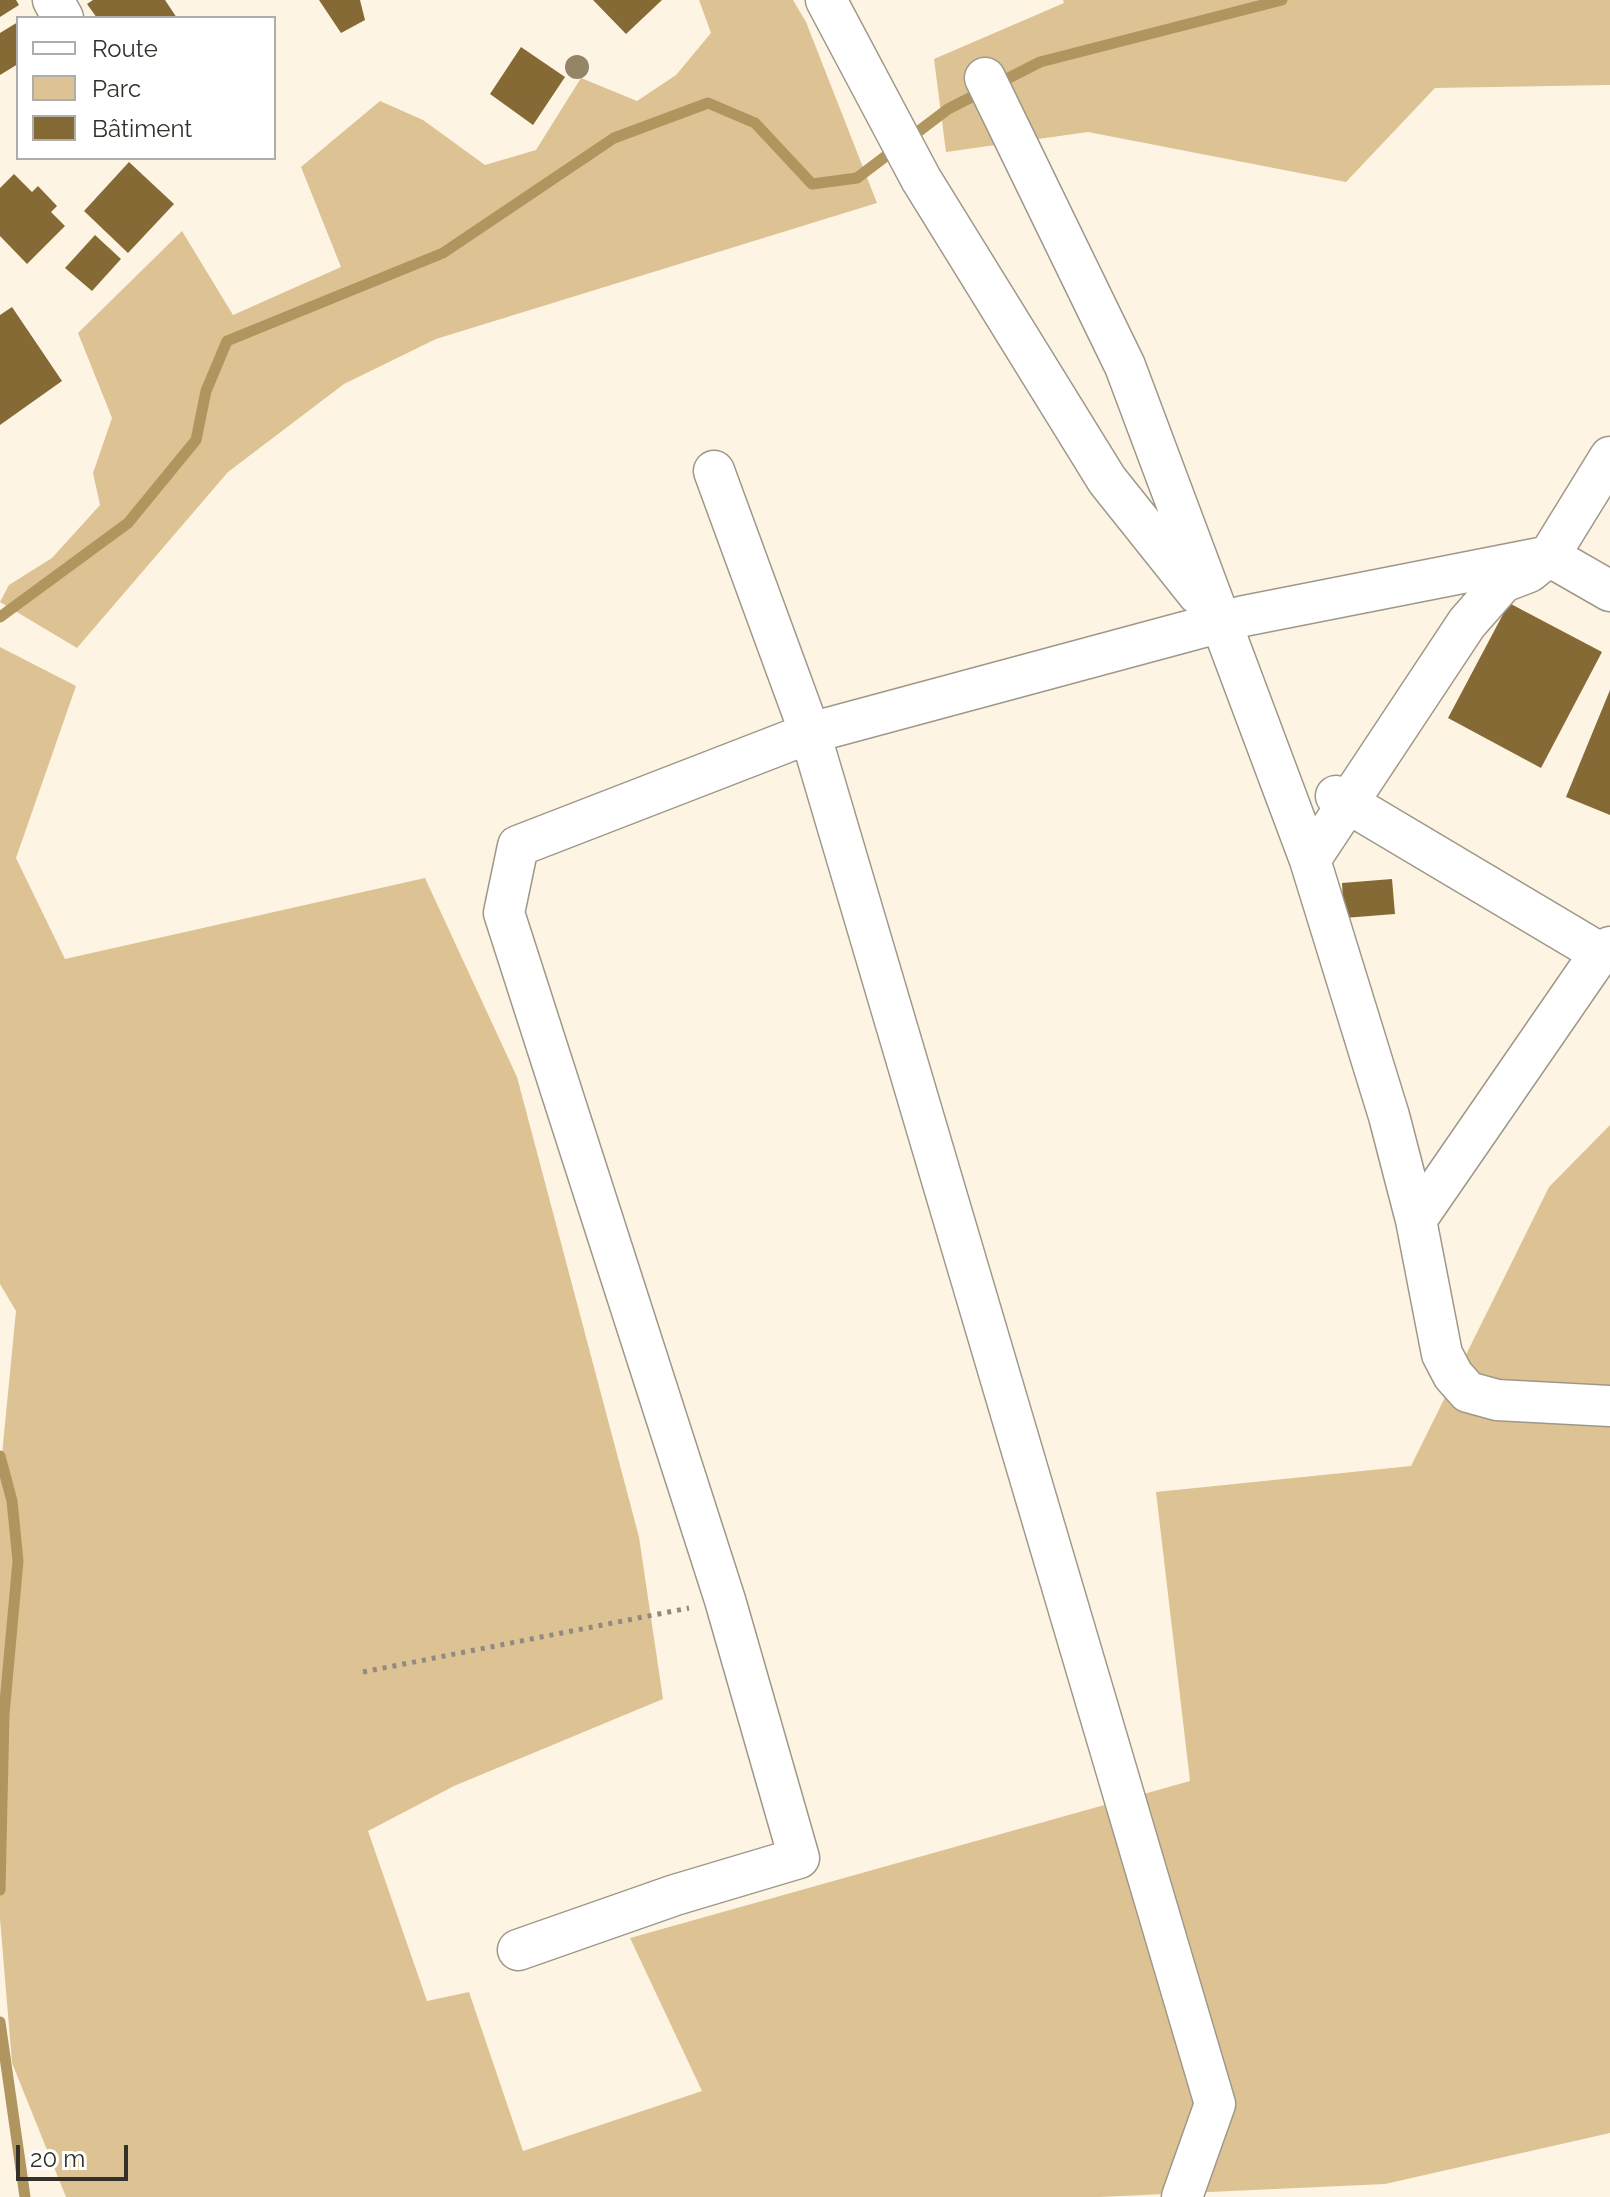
<!DOCTYPE html>
<html>
<head>
<meta charset="utf-8">
<style>
	body { margin:0 }
	#map { position:relative; width:1610px; height:2197px; overflow:hidden; background:#fdf4e4; font-family:Raleway,sans-serif }
	canvas { display:block }
	.legend { position:absolute; left:16px; top:16px; width:260px; height:144px; box-sizing:border-box; background:#fff; border:2px solid #aeadaa; margin:0; padding:10px 14px; list-style:none; font-size:24px; color:#34312b }
	.legend li { display:flex; align-items:center; gap:16px; height:40px }
	.legend b { width:40px; border:2px solid #aeadaa }
	.scale { position:absolute; left:16px; top:2145px; width:112px; height:36px; box-sizing:border-box; border:4px solid #34312b; border-top:0; padding-left:10px; font-size:24px; line-height:28px; white-space:nowrap; color:#34312b; -webkit-text-stroke:6px #fff; paint-order:stroke }
</style>
</head>
<body>
<div id="map">
<canvas width="1610" height="2197"></canvas>
<ul class="legend">
<li><b style="height:10px;background:#fff"></b>Route</li>
<li><b style="height:22px;background:#ddc393"></b>Parc</li>
<li><b style="height:22px;background:#856a35"></b>Bâtiment</li>
</ul>
<div class="scale">20 m</div>
</div>
<script>
const g = document.querySelector('canvas').getContext('2d');
g.lineJoin = 'round';
function paint(path, color) { g.fillStyle = color; g.fill(path, 'evenodd'); }
const shape = rows => new Path2D(rows.map(r => 'M' + r).join(''));
function strokePath(path, color, width, dash) { g.strokeStyle = color; g.lineWidth = width; g.lineCap = dash ? 'butt' : 'round'; g.setLineDash(dash || []); g.stroke(path); }
const green = shape([
	[699,0,793,0,806,22,877,203,436,339,344,384,228,472,77,648,0,602,9,585,52,558,100,505,93,473,112,418,78,333,182,231,233,315,341,267,301,167,380,101,423,120,485,165,536,150,581,78,637,101,676,75,711,33],
	[1063,0,1610,0,1610,85,1435,88,1346,182,1088,132,946,152,934,59,1064,3],
	[0,647,76,686,16,858,65,959,425,878,517,1077,639,1537,663,1699,454,1786,368,1831,427,2001,469,1992,523,2151,702,2091,630,1938,1190,1781,1156,1492,1411,1466,1549,1187,1610,1125,1610,2133,1385,2184,1099,2197,66,2197,12,2063,0,1919,0,1475,16,1311,0,1284]
]);
const stream = shape([
	[0,617,128,523,196,440,206,391,227,341,443,253,614,138,708,103,755,123,812,184,857,178,948,109,1040,62,1282,0],
	[0,1456,12,1501,18,1561,4,1714,0,1890],
	[0,2022,25,2197]
]);
const building = shape([
	[0,0,16,0,19,5,0,17],
	[93,0,165,0,177,18,97,18,87,4],
	[319,0,360,0,365,20,341,33],
	[593,0,662,0,626,34],
	[18,22,18,64,0,75,0,33],
	[521,47,565,77,533,125,490,94],
	[129,162,174,204,128,253,84,211],
	[14,174,32,192,38,186,57,206,51,212,65,226,27,264,0,236,0,188],
	[95,235,121,259,92,291,65,268],
	[12,307,62,381,0,425,0,315],
	[1509,603,1602,652,1541,768,1448,718],
	[1610,690,1610,815,1566,797],
	[1392,879,1395,914,1344,918,1342,883]
]);
const path = shape([
	[363,1672,689,1608]
]);
const minor = shape([
	[53,0,63,18],
	[826,0,921,179,1107,480,1198,594],
	[985,78,1125,366,1310,860,1389,1116,1416,1220,1442,1354,1453,1375,1468,1392,1497,1400,1610,1406],
	[714,471,810,733,1215,2104,1182,2197],
	[1336,796,1600,953,1610,947],
	[1310,860,1467,623,1503,582,1529,572,1549,556,1610,591],
	[1416,1220,1600,953],
	[518,1950,675,1895,799,1858,725,1600,504,913,518,846,810,733,1244,616,1549,556,1610,457]
]);
const trees = [
	[577,67]
];
paint(green, '#ddc393');
strokePath(stream, '#b1955f', 11);
paint(building, '#856a35');
strokePath(minor, '#9f9889', 43);
strokePath(path, '#908a80', 5, [4, 6]);
strokePath(minor, '#fff', 40);
g.fillStyle = '#948567';
for (const [x, y] of trees) { g.beginPath(); g.arc(x, y, 12, 0, 2 * Math.PI); g.fill(); }
</script>
</body>
</html>
